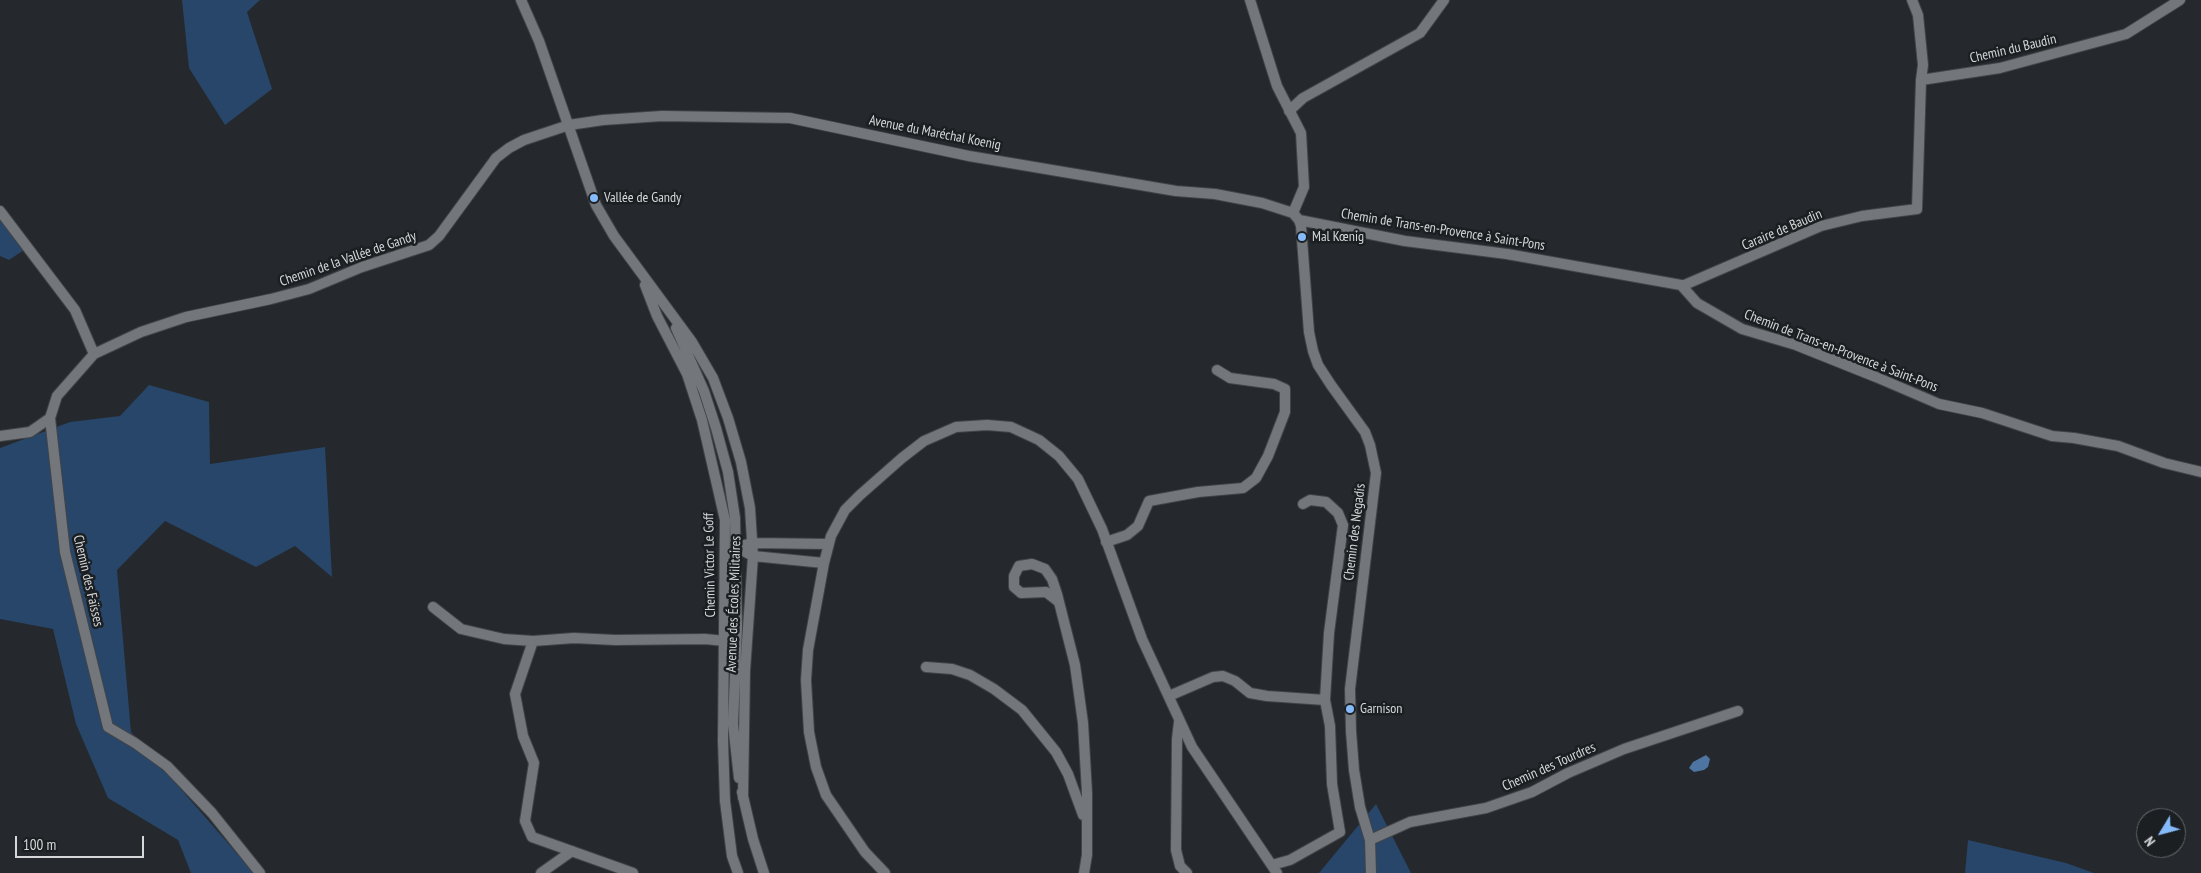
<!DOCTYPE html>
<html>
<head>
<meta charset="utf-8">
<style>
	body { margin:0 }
	#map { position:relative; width:2201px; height:873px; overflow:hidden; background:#25282c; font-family:"PT Sans Narrow",sans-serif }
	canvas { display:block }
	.north { position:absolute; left:2136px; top:808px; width:50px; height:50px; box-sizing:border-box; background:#1c1f22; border:1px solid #66696b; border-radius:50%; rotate:233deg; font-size:14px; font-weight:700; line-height:20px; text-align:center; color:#d5d7d9 }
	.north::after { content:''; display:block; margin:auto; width:18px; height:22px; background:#85bbfb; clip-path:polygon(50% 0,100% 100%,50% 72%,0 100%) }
	.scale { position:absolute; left:15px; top:836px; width:129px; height:22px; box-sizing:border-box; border:2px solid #d5d7d9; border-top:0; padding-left:6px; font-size:15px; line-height:18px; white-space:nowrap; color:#d5d7d9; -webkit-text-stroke:4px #1c1f22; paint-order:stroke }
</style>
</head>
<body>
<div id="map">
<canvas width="2201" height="873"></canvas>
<div class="north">N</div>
<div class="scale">100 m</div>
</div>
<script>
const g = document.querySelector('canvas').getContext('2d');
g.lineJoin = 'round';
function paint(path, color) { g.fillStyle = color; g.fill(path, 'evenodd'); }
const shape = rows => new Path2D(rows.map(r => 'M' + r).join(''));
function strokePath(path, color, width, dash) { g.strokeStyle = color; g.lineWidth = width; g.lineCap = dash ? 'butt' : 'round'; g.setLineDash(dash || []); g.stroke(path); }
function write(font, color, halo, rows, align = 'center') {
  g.font = font + ' "PT Sans Narrow",sans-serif'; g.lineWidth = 5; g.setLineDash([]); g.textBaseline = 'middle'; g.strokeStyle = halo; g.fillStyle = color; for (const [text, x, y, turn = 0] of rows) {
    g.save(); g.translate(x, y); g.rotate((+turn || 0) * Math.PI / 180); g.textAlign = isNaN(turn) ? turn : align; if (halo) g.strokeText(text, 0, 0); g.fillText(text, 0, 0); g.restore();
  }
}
const green = shape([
	[182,0,260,0,247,12,272,89,225,125,189,68],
	[0,219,24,250,9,260,0,256],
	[149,385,209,402,210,464,325,447,332,577,295,546,256,567,165,521,117,570,131,732,254,873,191,873,178,840,108,798,76,724,53,629,0,619,0,448,70,422,120,416],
	[1376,804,1411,873,1319,873],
	[1968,840,2066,863,2094,873,1965,873]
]);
const water = shape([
	[1706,755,1710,759,1708,767,1704,770,1694,772,1689,768,1693,762]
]);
const minor = shape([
	[521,0,539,41,596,205,614,236,692,342,713,378,728,418,741,462,750,508,753,556,745,671,743,798],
	[1250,0,1277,86,1301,133,1304,187,1293,213],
	[1912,0,1918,15,1923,65,1921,80,2000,68,2126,34,2180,0],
	[1289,111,1303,98,1420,33,1444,0],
	[0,211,75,310,94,354,57,396,50,418,65,552,108,727,135,743,167,766,212,813,260,873],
	[1299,220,1405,241,1507,254,1681,285,1697,303,1742,329,1796,345,1876,377,1939,404,1982,413,2052,436,2074,438,2118,446,2164,463,2201,472],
	[645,285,657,316,687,374,702,420,725,520,723,741,725,801,732,856,738,873],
	[1682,286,1821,226,1862,216,1917,209,1921,80],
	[676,328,704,391,716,428,728,472,735,518,737,628,733,724,739,778],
	[94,354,141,332,186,317,271,299,309,289,362,267,429,245,439,236,496,158,509,148,524,140,569,125,603,120,662,116,790,118,969,156,1176,191,1215,194,1262,203,1293,213,1299,220,1301,226,1309,332,1313,351,1318,365,1331,385,1365,432,1370,445,1376,473,1350,689,1351,731,1354,770,1360,807,1370,840,1371,873],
	[0,436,30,432,50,418],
	[1106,542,1127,535,1138,526,1149,501,1198,492,1243,488,1256,478,1268,456,1285,412,1285,389,1274,384,1230,378,1217,370],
	[736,547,752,543,829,544],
	[736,547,753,556,824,563],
	[1059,602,1046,592,1021,593,1014,587,1014,576,1019,566,1032,564,1045,569,1052,579,1057,594,1059,602,1075,665,1083,723,1087,793,1087,855,1084,873],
	[433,607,461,629,504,639,533,641,574,638,615,640,705,639,725,641],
	[533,641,515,694,523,736,534,763,525,821,532,837,633,873],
	[926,667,952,669,970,675,994,689,1022,710,1056,752,1068,774,1083,815],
	[1169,696,1213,677,1223,676,1235,681,1250,693,1267,696,1325,700,1329,633,1343,525,1338,513,1326,502,1310,500,1303,504],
	[1179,722,1177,739,1176,850,1180,866,1187,873],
	[742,792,753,839,764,873],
	[1370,840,1410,822,1486,808,1532,792,1568,773,1624,749,1738,711],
	[1272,865,1290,860,1340,832,1332,784,1330,726,1325,700],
	[541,873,572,851],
	[885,873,865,852,826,795,816,767,809,732,806,680,808,650,824,563,831,536,845,510,860,495,902,458,924,441,956,427,987,425,1011,427,1039,440,1059,456,1078,479,1102,529,1142,639,1192,747,1277,873]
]);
const markers = [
	[594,198,5,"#85bbfb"],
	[1302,237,5,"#85bbfb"],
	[1350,709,5,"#85bbfb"]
];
const streetNames = [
	["Chemin du Baudin",2013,49,-13],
	["Avenue du Maréchal Koenig",935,133,11],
	["Chemin de Trans-en-Provence à Saint-Pons",1443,230,9],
	["Caraire de Baudin",1782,230,-23],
	["Chemin de la Vallée de Gandy",348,259,-19],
	["Chemin de Trans-en-Provence à Saint-Pons",1841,351,21],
	["Chemin des Negadis",1355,532,-83],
	["Chemin Victor Le Goff",710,565,-91],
	["Chemin des Faïsses",88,581,77],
	["Avenue des Écoles Militaires",734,604,-88],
	["Chemin des Tourdres",1549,767,-24]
];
const poiNames = [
	["Vallée de Gandy",604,198],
	["Mal Kœnig",1312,237],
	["Garnison",1360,709]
];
paint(green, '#274669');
paint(water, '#4e74a1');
strokePath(minor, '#424447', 12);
strokePath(minor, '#73777c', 10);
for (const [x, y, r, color] of markers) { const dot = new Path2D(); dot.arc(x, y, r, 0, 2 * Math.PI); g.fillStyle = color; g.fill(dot); strokePath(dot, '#1c1f22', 2); }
write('14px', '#d5d7d9', '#1c1f22', streetNames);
write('14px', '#d5d7d9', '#1c1f22', poiNames, 'left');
</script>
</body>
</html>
